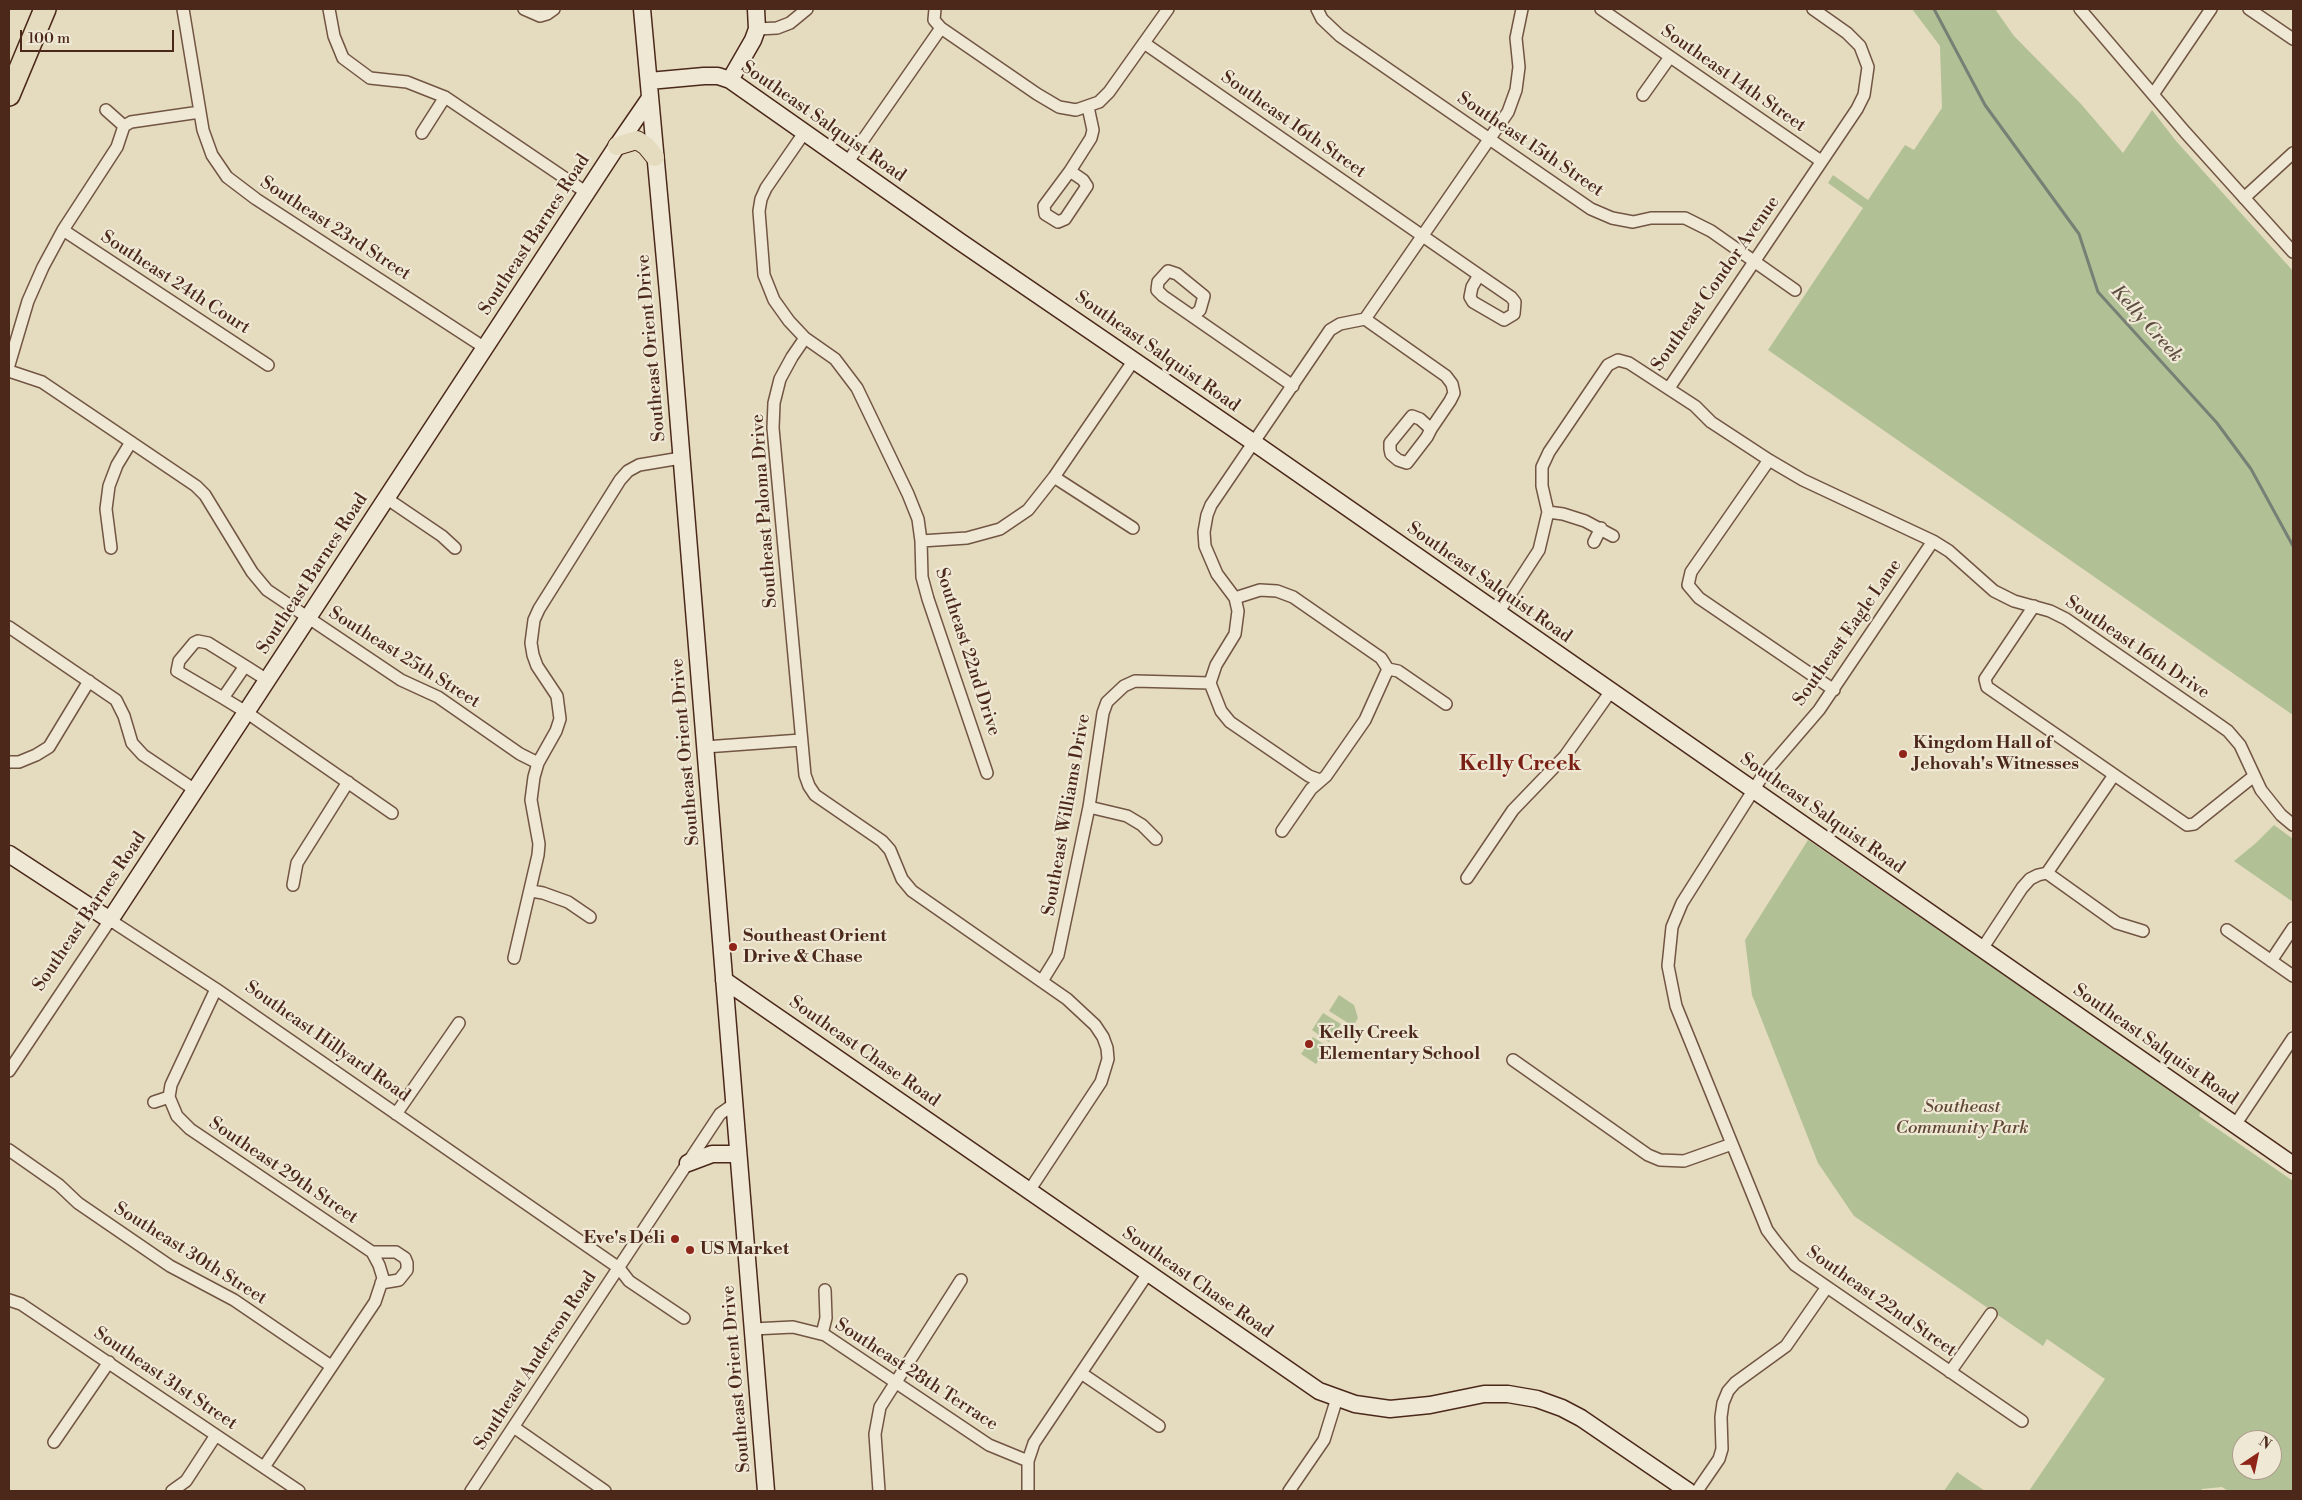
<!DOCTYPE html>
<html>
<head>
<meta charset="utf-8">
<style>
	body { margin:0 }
	#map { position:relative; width:2302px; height:1500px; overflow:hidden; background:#e5dbbf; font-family:"Libre Bodoni",serif }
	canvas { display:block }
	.frame { position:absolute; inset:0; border:10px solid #4b281a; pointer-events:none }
	.north { position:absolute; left:2232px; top:1430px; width:50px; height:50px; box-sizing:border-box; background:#eee8d5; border:1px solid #ad9b8a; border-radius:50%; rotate:34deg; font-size:14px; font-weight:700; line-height:20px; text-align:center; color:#4b281a }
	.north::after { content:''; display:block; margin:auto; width:18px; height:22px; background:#8f2418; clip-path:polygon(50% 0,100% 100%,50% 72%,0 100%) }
	.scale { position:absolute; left:20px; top:30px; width:154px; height:22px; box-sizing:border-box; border:2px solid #4b281a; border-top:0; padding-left:6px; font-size:15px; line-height:18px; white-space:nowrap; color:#4b281a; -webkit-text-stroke:4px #eee8d5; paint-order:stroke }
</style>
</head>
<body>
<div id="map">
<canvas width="2302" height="1500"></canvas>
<div class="frame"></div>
<div class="north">N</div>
<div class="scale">100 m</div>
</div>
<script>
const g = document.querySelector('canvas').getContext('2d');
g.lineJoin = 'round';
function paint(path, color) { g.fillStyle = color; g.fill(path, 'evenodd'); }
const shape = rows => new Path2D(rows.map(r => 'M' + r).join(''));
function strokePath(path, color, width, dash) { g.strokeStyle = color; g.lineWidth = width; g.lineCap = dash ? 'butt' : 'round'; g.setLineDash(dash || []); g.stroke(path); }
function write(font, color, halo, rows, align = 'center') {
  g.font = font + ' "Libre Bodoni",serif'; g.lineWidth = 4.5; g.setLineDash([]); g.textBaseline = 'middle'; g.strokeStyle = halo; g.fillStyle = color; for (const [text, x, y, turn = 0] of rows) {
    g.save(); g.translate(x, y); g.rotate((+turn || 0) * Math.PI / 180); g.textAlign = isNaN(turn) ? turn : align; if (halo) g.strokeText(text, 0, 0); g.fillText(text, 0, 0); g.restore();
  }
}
const green = shape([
	[1912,9,1995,9,2014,36,2081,104,2123,153,2152,110,2176,141,2293,271,2293,715,1768,350,1863,208,1828,183,1833,175,1868,200,1905,145,1914,150,1942,108,1940,46],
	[2274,825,2293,839,2293,902,2234,861,2256,843],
	[1808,840,2201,1111,2199,1116,2293,1181,2293,1491,2228,1491,2222,1487,2202,1489,2201,1491,2029,1491,2105,1379,2047,1339,2043,1346,1854,1216,1818,1163,1752,995,1745,940],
	[2242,1440,2272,1440,2272,1470,2242,1470],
	[1339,995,1354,1005,1358,1018,1353,1026,1329,1011],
	[1323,1013,1341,1024,1329,1042,1312,1030],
	[1313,1037,1328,1047,1316,1064,1301,1054],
	[1957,1472,1985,1491,1944,1491]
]);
const stream = shape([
	[1934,9,1985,105,2079,234,2098,292,2217,423,2251,469,2293,546]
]);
const street = shape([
	[183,9,203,130,212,155,227,177,256,199,485,348],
	[329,9,334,36,343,58,370,78,407,82,445,97,587,193],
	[524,9,540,16,547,14,554,9],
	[935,9,934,20,941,28,1037,94,1059,107,1076,110,1099,102,1109,92,1168,9],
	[1317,9,1322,19,1340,36,1591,209,1612,218,1633,222,1651,218,1685,218,1711,231,1795,290],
	[1601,9,1821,161],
	[2080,9,2185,132,2293,252],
	[2249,9,2293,39],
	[757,29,777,28,790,23,807,9],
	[1144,43,1479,275],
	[2154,93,2211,9],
	[1643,95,1670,57],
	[106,110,124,126,131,122,200,112],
	[422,133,445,97],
	[804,133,766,188,761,199,759,211,764,275,774,300,789,321,805,338,792,357,780,379,774,403,773,428,805,775,809,786,815,795,882,841,890,850,902,879,912,891,1067,999,1095,1025,1103,1037,1107,1048,1108,1059,1101,1082,1029,1191],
	[847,163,941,28],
	[1070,171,1083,180,1087,186,1065,219,1058,222,1045,214,1044,206,1070,171],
	[1070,171,1091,138,1093,130,1088,107],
	[2244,198,2293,153],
	[63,230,268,365],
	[1479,275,1511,297,1515,302,1514,314,1504,320,1473,302,1470,297,1472,287,1479,275],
	[1193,316,1200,310,1204,296,1177,274,1168,271,1158,282,1157,290,1163,296,1293,386],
	[1365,319,1446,376,1452,384,1454,393,1450,401,1431,429],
	[805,338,835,359,857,388,908,494,918,519,921,541,922,577,928,599,987,773],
	[9,365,28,301,43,267,63,230,117,147,124,126],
	[9,371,42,382,196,486,205,495,252,572,267,590,401,680,438,697,520,754,538,763],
	[1669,388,1857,109,1864,95,1868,67,1860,46,1847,33,1813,9],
	[1412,416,1420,419,1431,429,1427,437,1407,463,1398,460,1391,454,1390,449,1390,443,1412,416],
	[1769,460,1691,572,1688,585,1699,598,1834,690],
	[1054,477,1133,528],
	[386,498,442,536,455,548],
	[1548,512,1563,514,1585,521,1613,536],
	[921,541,967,538,1000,529,1028,510,1054,477,1134,360],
	[1933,541,1819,710,1763,775,1682,903,1672,927,1668,966,1676,1006,1767,1230,1776,1242,1795,1265,2022,1421],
	[1594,542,1601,528],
	[111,548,106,509,109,486,117,465,131,442],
	[1235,598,1260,590,1277,591,1293,597,1381,658,1388,669,1398,671,1446,704],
	[2034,606,1985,679,1987,687,2187,825,2194,824,2254,776],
	[1498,613,1539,550,1548,512,1542,486,1542,467,1549,452,1608,365,1618,360,1629,363,1695,406,1711,422,1769,460,1803,480,1933,541,1949,551,1994,591,2014,601,2050,611,2066,619,2211,719,2228,731,2240,745,2261,790,2281,815,2293,825],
	[9,627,116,700,124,716,132,743,143,755,195,790],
	[245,666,267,680],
	[1210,683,1216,665,1235,634,1238,611,1235,598,1217,574,1205,546,1204,532,1207,515,1211,505,1330,330,1340,324,1365,319,1508,112,1516,90,1519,67,1516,38,1522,9],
	[1210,683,1221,711,1230,722,1309,776,1320,780],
	[223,698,245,666,208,643,198,641,194,643,179,661,177,671,223,698,246,712,392,813],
	[705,747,801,740],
	[9,762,19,762,36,755,49,747,89,681],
	[1089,807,1127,816,1142,825,1156,839],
	[1282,831,1311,789,1326,776,1365,720,1388,669],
	[2047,873,2117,923,2143,931],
	[1467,878,1513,810,1565,756,1611,691],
	[293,885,297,863,348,782],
	[531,891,543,893,568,902,590,917],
	[2227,930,2293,976],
	[1982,949,2022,888,2030,879,2038,875,2047,873,2114,775],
	[514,958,538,855,539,844,531,800,534,777,538,763,556,731,560,719,557,696,537,666,533,655,531,643,534,620,539,609,620,480,628,471,639,465,681,458],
	[2271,961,2293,928],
	[1042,981,1058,955,1089,807,1103,713,1107,702,1124,686,1135,681,1210,683],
	[1513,1060,1648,1155,1660,1160,1684,1161,1732,1144],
	[9,1071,110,920,216,989,619,1268,629,1281,684,1318],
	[169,1097,177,1116,190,1129,372,1252,379,1265,383,1278,375,1302,264,1467],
	[169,1097,171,1085,216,989],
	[154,1102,169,1097],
	[396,1114,459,1023],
	[2235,1125,2293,1038],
	[9,1150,59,1185,78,1203,170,1266,234,1300,331,1366],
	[372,1252,396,1252,405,1258,407,1263,407,1270,399,1280,381,1283],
	[9,1300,21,1304,299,1491],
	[753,1329,793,1327,825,1335,989,1445,1028,1461],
	[822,1334,826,1318,825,1290],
	[1950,1372,1991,1314],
	[1081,1373,1159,1426],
	[515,1428,605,1491],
	[54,1442,109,1362],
	[172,1491,186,1481,216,1435],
	[471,1491,720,1114,734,1104],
	[879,1491,875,1434,880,1407,961,1280],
	[1028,1491,1028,1461,1034,1443,1148,1273],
	[1289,1491,1324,1440,1337,1398],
	[1697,1491,1719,1459,1722,1449,1721,1417,1723,1403,1728,1391,1735,1383,1786,1346,1827,1287]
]);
const secondary = shape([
	[642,9,669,304,766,1491],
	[730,80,753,40,757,29,756,9],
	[649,81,704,76,718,76,730,80,959,241,1253,442,2293,1165],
	[9,854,110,920,617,146,650,98],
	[724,980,1319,1391,1355,1404,1390,1409,1430,1405,1484,1394,1508,1394,1537,1399,1562,1408,1581,1418,1688,1491],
	[688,1163,712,1154,738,1154]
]);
const primary = shape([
	[617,146,637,140,646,146,655,157]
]);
const highway = shape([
	[9,95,45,9]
]);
const markers = [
	[1903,754,5,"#8f2418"],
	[733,947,5,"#8f2418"],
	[1309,1044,5,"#8f2418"],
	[675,1239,5,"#8f2418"],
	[690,1250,5,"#8f2418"]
];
const streetNames = [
	["Southeast 14th Street",1733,79,35],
	["Southeast Salquist Road",823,122,35],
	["Southeast 16th Street",1293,125,35],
	["Southeast 15th Street",1530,145,34],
	["Southeast 23rd Street",335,229,33],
	["Southeast Barnes Road",535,235,-57],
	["Southeast 24th Court",175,283,33],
	["Southeast Condor Avenue",1716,284,-55],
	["Southeast Orient Drive",652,348,-95],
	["Southeast Salquist Road",1157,352,35],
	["Southeast Paloma Drive",765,511,-94],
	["Southeast Barnes Road",313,574,-57],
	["Southeast Salquist Road",1489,583,35],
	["Southeast Eagle Lane",1848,633,-55],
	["Southeast 16th Drive",2137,648,34],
	["Southeast 22nd Drive",967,652,72],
	["Southeast 25th Street",404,658,32],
	["Southeast Orient Drive",686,752,-95],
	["Southeast Salquist Road",1822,814,35],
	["Southeast Williams Drive",1067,815,-80],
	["Southeast Barnes Road",90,912,-56],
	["Southeast Hillyard Road",327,1042,35],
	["Southeast Salquist Road",2155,1045,35],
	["Southeast Chase Road",864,1052,35],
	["Southeast 29th Street",283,1171,34],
	["Southeast 30th Street",190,1254,32],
	["Southeast Chase Road",1197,1283,35],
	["Southeast 22nd Street",1881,1302,35],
	["Southeast Anderson Road",536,1361,-57],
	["Southeast 28th Terrace",916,1375,33],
	["Southeast 31st Street",165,1379,34],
	["Southeast Orient Drive",737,1379,-95]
];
const poiNames = [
	["Kingdom Hall of",1913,744],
	["Jehovah's Witnesses",1913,765],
	["Southeast Orient",743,937],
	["Drive & Chase",743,958],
	["Kelly Creek",1319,1034],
	["Elementary School",1319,1055],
	["Eve's Deli",665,1239,"right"],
	["US Market",700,1250]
];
const parkNames = [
	["Southeast",1962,1108],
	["Community Park",1962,1129]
];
const waterNames = [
	["Kelly Creek",2146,324,48]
];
const districtNames = [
	["Kelly Creek",1520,765]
];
paint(green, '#b1c195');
strokePath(stream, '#788076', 3);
strokePath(street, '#725543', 14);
strokePath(secondary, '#4b281a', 19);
strokePath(primary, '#4b281a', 20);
strokePath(highway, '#4b281a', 24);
strokePath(street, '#eee8d5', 11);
strokePath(secondary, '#eee8d5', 16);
strokePath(primary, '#e5dbbf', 18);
strokePath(highway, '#e5dbbf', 21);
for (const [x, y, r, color] of markers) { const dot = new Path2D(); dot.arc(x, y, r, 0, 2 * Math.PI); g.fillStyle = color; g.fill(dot); strokePath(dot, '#eee8d5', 2); }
write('18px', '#4b281a', '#eee8d5', streetNames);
write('bold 18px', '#4b281a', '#eee8d5', poiNames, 'left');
write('italic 18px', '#5f4733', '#eee8d5', parkNames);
write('italic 19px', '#5e4d40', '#eee8d5', waterNames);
write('bold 22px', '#7a1f14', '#eee8d5', districtNames);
</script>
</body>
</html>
